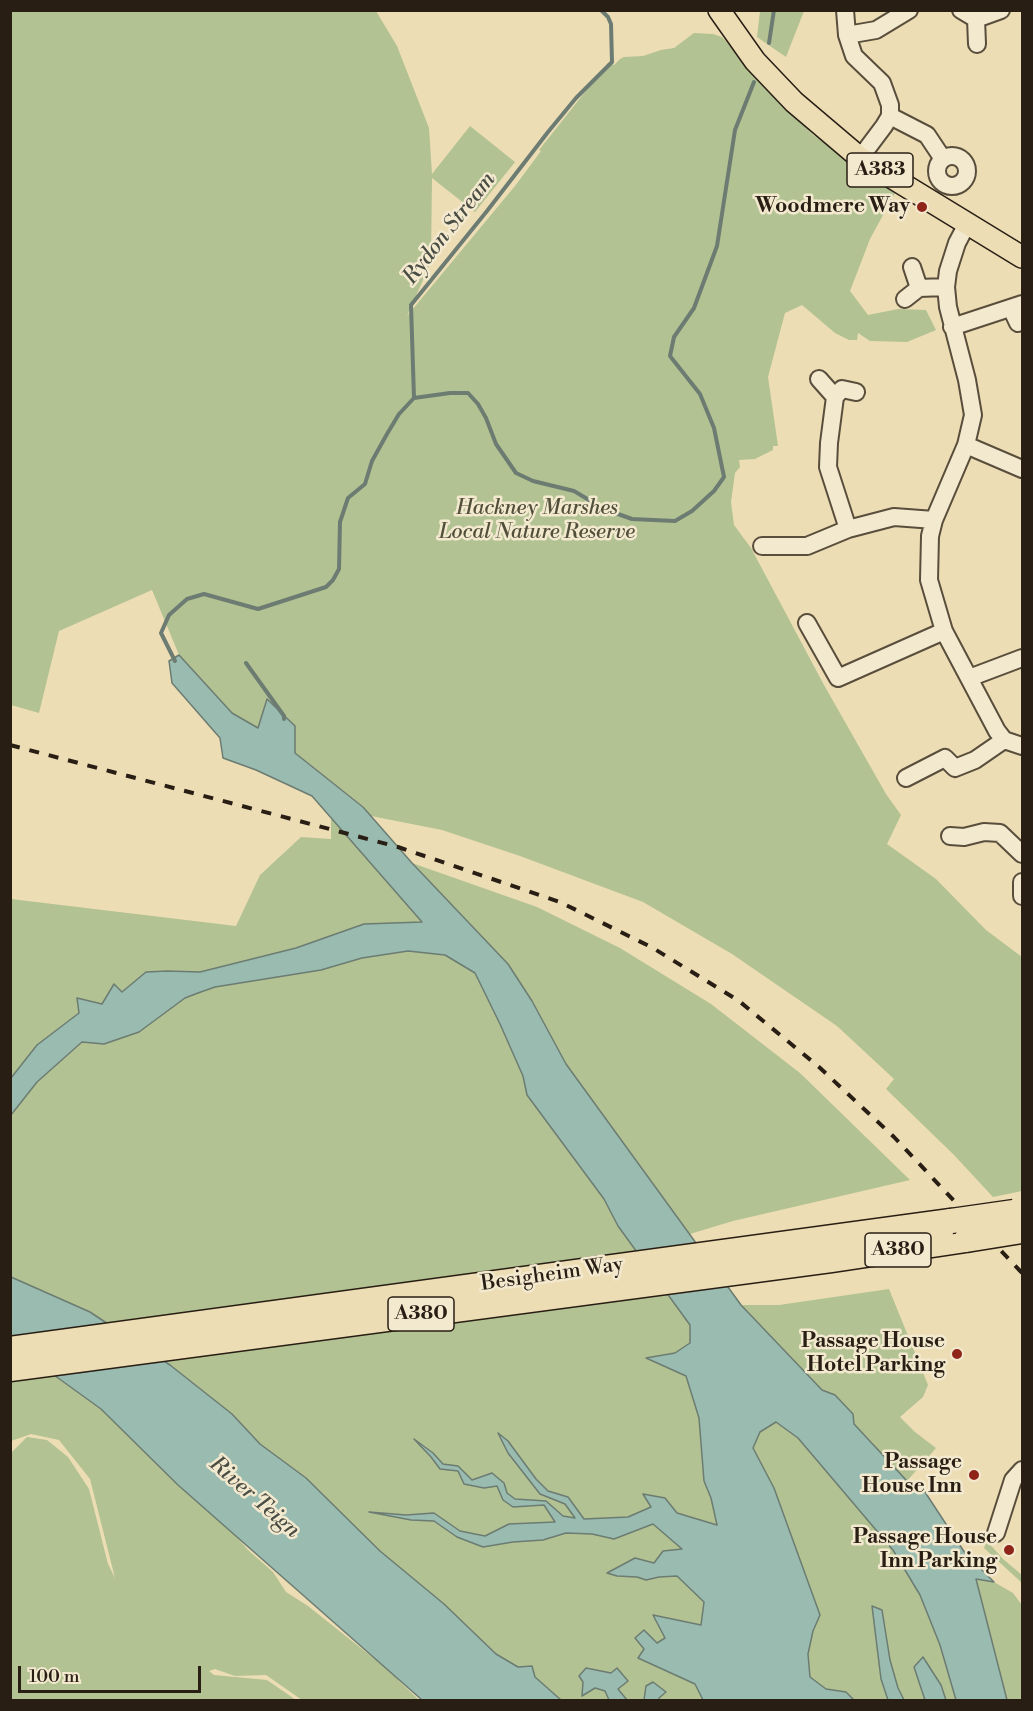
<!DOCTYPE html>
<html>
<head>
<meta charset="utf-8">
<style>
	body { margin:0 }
	#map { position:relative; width:1033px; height:1711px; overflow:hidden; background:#edddb5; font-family:"Libre Bodoni",serif }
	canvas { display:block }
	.frame { position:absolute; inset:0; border:12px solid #281e14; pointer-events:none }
	.scale { position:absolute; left:18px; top:1666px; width:183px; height:27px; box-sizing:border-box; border:3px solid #281e14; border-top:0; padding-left:8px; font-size:18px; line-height:21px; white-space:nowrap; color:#281e14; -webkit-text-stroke:4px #f3e9cf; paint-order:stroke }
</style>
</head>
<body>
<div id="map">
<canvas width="1033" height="1711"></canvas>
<div class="frame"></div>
<div class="scale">100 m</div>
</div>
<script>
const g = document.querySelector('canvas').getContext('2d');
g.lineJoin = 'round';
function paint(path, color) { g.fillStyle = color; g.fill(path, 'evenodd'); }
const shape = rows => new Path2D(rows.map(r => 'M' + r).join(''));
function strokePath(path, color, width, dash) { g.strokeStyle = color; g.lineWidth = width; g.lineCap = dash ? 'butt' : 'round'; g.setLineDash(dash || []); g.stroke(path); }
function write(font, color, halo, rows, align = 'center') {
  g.font = font + ' "Libre Bodoni",serif'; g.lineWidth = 5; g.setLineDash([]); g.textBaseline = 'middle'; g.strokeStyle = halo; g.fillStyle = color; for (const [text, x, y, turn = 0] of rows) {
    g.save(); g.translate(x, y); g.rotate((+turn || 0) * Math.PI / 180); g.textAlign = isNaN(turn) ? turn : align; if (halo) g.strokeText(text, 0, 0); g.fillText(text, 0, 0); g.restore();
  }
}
const green = shape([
	[10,11,376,11,397,46,429,128,432,174,470,126,515,162,475,212,432,178,431,262,407,316,515,186,541,151,539,150,608,63,614,65,620,59,624,57,643,56,661,50,674,48,694,33,713,34,722,37,788,110,813,135,895,193,870,239,850,291,868,315,898,309,926,310,936,330,907,342,870,341,858,333,857,340,849,340,835,333,802,305,785,313,768,377,778,446,773,446,773,450,755,459,739,460,740,467,735,473,731,502,734,525,751,548,824,685,886,794,901,815,887,844,936,879,986,930,1022,957,1022,1191,993,1197,954,1155,886,1089,894,1079,837,1026,732,954,643,902,520,856,442,830,371,816,363,806,295,753,294,726,266,700,259,729,232,713,179,655,152,590,59,631,39,713,11,705],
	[760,11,804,11,786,57,757,37],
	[331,817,423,923,364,924,296,948,200,972,167,971,11,1078,11,899,236,926,260,875,301,837,331,839],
	[412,863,537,907,620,948,711,1004,800,1073,910,1180,733,1221,690,1234,566,1064,532,1001,508,964],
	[408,951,445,955,475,973,500,1024,523,1076,527,1095,604,1199,618,1226,652,1273,711,1263,742,1305,779,1305,889,1289,928,1385,923,1397,900,1417,915,1432,936,1448,907,1481,923,1489,965,1553,994,1582,1013,1593,1022,1605,1022,1700,561,1700,535,1677,496,1654,444,1604,380,1551,306,1478,260,1444,232,1414,170,1365,90,1312,11,1277,10,1115,37,1082,83,1042,104,1044,185,998,215,987,321,970,362,958],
	[11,1344,101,1409,178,1485,235,1535,248,1550,273,1572,286,1592,308,1606,372,1657,389,1668,399,1681,419,1700,302,1700,266,1675,235,1676,215,1669,209,1671,214,1675,267,1680,296,1700,11,1700,11,1453,27,1437,47,1440,68,1457,89,1489,108,1564,115,1578,90,1479,59,1440,31,1434,11,1441],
	[987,1541,1003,1559,1022,1575,1022,1583,984,1548]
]);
const water = shape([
	[179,655,232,713,258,728,267,699,295,726,295,753,363,807,412,863,508,964,532,1001,566,1064,741,1305,822,1390,835,1395,853,1414,854,1424,907,1481,923,1489,965,1553,994,1582,976,1579,1007,1700,956,1700,940,1645,920,1595,893,1550,798,1438,776,1422,760,1432,753,1448,774,1488,820,1615,813,1631,808,1654,810,1677,826,1689,846,1692,854,1700,703,1700,695,1684,638,1658,644,1649,635,1638,644,1630,657,1643,665,1638,653,1615,701,1625,704,1602,677,1576,659,1577,646,1580,637,1577,617,1576,607,1573,635,1558,654,1563,663,1551,682,1549,653,1524,614,1539,592,1534,566,1533,543,1540,513,1542,483,1547,457,1537,434,1521,411,1520,369,1512,406,1515,434,1513,460,1531,485,1536,509,1524,555,1522,544,1505,513,1507,503,1500,497,1486,484,1488,464,1484,458,1471,440,1469,431,1457,414,1439,433,1453,443,1464,458,1466,472,1480,492,1473,504,1483,507,1493,515,1499,546,1501,563,1516,575,1518,565,1504,540,1494,508,1453,498,1433,508,1441,536,1479,548,1491,568,1497,584,1519,628,1517,651,1507,643,1494,665,1498,677,1513,717,1525,711,1498,704,1481,699,1418,686,1376,646,1358,675,1353,690,1343,690,1325,618,1226,604,1199,527,1095,523,1076,500,1024,475,973,445,955,408,951,362,958,321,970,215,987,198,993,185,998,139,1032,104,1044,82,1042,37,1082,11,1115,11,1078,37,1045,79,1013,77,998,102,1004,114,984,122,992,146,972,167,971,200,972,296,948,364,924,422,922,312,796,256,770,223,758,220,738,172,683,169,661,179,655],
	[11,1277,90,1312,170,1365,232,1414,260,1444,306,1478,380,1551,444,1604,496,1654,518,1667,532,1666,535,1677,561,1700,422,1700,178,1485,101,1409,11,1344,11,1277],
	[872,1606,882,1610,890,1660,898,1688,904,1700,888,1700,881,1679,872,1606],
	[923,1657,941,1685,946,1700,925,1700,914,1667,923,1657],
	[586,1668,611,1673,617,1668,628,1681,618,1689,627,1700,609,1700,605,1691,595,1688,582,1696,583,1682,579,1676,586,1668],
	[653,1682,666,1692,659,1698,659,1700,644,1700,646,1686,653,1682]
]);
const stream = shape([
	[769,43,774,10],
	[414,398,450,393,468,393,478,404,486,418,496,444,516,473,533,481,574,491,604,509,632,519,675,521,692,511,714,491,724,477,714,428,700,394,670,356,674,337,694,308,717,246,735,130,754,82],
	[175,661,161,633,169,615,187,599,204,594,258,609,326,587,333,580,339,569,340,522,348,498,365,484,372,461,387,434,399,414,414,398,411,305,487,211,548,132,576,98,612,62,611,24,608,17,601,10],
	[246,663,284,716,284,719]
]);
const minor = shape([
	[845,10,847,35,854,56,882,83,890,105,890,116,884,126,860,158],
	[961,10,976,19,1001,10],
	[976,19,977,44],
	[847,35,876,30,909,10],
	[890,116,927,135,943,159],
	'937 171a15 15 0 1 1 30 0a15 15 0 1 1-30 0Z',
	[967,224,957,243,948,271,946,287,948,307,967,380,973,415,966,445,934,520,930,536,929,580,944,631,997,731,1004,740],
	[912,267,919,288,946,287],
	[905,299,919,288],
	[1011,308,1018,323],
	[952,327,1022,304],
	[819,379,835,397,829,443,828,467,848,529],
	[835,397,842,389,856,392],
	[966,445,1022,469],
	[762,546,807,546,848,529,894,517,934,520],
	[807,623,838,678,944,631],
	[969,678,1022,658],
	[1004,740,1022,746],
	[906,778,945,758,955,768,975,760,1004,740],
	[950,836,964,837,984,832,1000,833,1022,854],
	[1022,882,1022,896],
	[996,1533,1013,1480,1022,1470]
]);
const major = shape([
	[719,10,755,61,794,102,860,158,1022,257]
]);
const highway = shape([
	[10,1349,951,1221],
	[10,1369,831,1260,966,1240]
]);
const rail = shape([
	[10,745,398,847,560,902,653,948,739,1001,819,1067,894,1137,1022,1273]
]);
const highwayBridge = shape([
	[951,1221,1014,1212],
	[966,1240,1022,1231]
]);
const markers = [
	[922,207,6,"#8f2418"],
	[957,1354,6,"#8f2418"],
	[974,1475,6,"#8f2418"],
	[1009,1550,6,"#8f2418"]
];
const shields = [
	[880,170,66],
	[898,1250,66],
	[421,1314,66]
];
const shieldNames = [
	["A383",880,170],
	["A380",898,1250],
	["A380",421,1314]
];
const poiNames = [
	["Woodmere Way",910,207],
	["Passage House",945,1342],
	["Hotel Parking",945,1366],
	["Passage",962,1463],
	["House Inn",962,1487],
	["Passage House",997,1538],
	["Inn Parking",997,1562]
];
const parkNames = [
	["Hackney Marshes",537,509],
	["Local Nature Reserve",537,533]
];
const streetNames = [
	["Besigheim Way",552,1275,-8]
];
const waterNames = [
	["Rydon Stream",450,229,-52],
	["River Teign",254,1498,41]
];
paint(green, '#b2c292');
paint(water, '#99bbb0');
strokePath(water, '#6c7c72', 1.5);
strokePath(stream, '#6c7c72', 4);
strokePath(minor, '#594e3c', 20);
strokePath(major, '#281e14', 24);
strokePath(highway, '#281e14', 27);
strokePath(minor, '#f3e9cf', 16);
strokePath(major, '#edddb5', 21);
strokePath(highway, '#edddb5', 24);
strokePath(rail, '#281e14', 4, [10, 10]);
strokePath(highwayBridge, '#281e14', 27, []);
strokePath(highwayBridge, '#edddb5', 24);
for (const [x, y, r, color] of markers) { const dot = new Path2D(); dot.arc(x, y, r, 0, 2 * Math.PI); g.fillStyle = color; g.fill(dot); strokePath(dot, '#f3e9cf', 2); }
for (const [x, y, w] of shields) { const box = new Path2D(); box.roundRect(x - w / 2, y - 17, w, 34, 4.5); g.fillStyle = '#f3e9cf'; g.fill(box); strokePath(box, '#281e14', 1.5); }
write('bold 20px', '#281e14', null, shieldNames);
write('bold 21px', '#281e14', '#f3e9cf', poiNames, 'right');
write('italic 21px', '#514f3a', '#f3e9cf', parkNames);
write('21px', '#281e14', '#f3e9cf', streetNames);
write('italic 22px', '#4a4d43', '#f3e9cf', waterNames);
</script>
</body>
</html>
